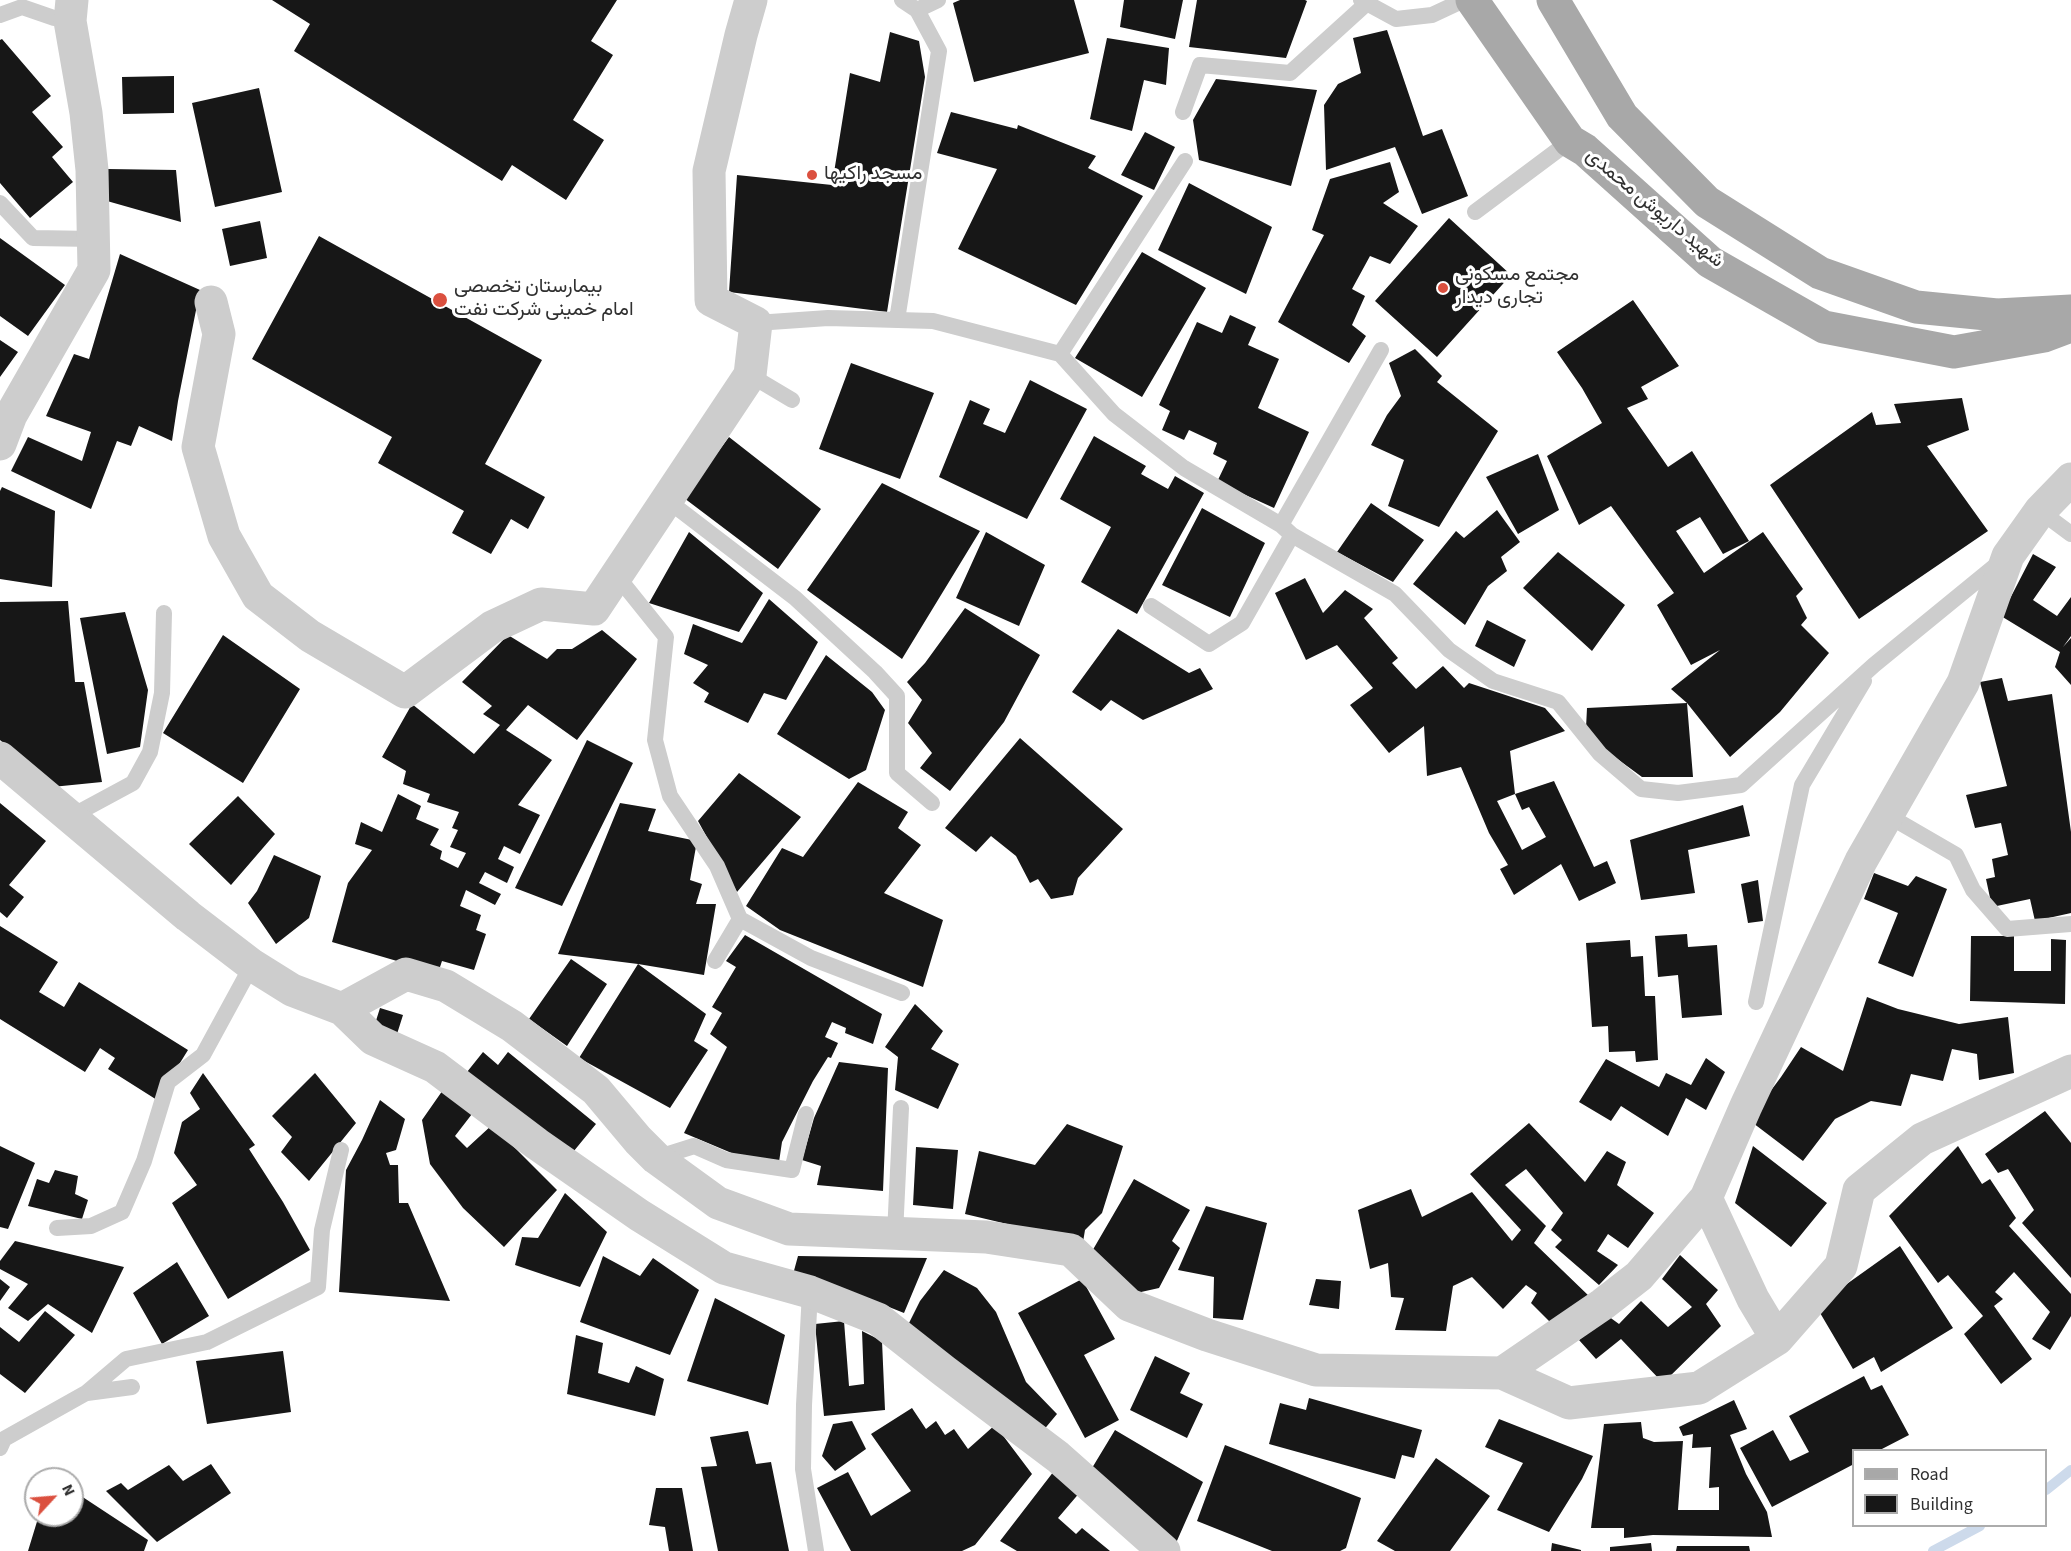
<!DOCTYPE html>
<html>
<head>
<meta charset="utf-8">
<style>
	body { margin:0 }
	#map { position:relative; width:2071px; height:1551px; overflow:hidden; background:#fff; font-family:"Source Sans 3",sans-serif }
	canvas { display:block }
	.legend { position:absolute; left:1852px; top:1449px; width:195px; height:78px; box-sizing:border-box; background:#fff; border:2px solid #acacac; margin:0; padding:8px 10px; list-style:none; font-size:18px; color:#303030 }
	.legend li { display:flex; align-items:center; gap:12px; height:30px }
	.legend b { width:30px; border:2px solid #acacac }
	.north { position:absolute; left:24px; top:1467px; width:60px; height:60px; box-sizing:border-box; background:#fff; border:2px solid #acacac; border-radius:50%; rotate:64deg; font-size:16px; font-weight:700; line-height:24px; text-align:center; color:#303030 }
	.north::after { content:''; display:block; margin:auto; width:21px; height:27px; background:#db503f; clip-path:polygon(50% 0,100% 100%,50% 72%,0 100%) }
</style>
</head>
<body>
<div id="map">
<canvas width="2071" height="1551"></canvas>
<ul class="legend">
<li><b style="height:8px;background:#a8a8a8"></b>Road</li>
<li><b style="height:16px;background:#171717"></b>Building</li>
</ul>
<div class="north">N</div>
</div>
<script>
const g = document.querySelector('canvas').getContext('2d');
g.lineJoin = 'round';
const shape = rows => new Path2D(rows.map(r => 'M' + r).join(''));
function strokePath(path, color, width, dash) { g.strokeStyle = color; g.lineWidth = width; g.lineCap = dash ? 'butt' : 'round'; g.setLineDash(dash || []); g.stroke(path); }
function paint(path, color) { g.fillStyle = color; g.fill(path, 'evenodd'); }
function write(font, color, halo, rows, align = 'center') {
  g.font = font + ' "Source Sans 3",Vazirmatn,sans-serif'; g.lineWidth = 6; g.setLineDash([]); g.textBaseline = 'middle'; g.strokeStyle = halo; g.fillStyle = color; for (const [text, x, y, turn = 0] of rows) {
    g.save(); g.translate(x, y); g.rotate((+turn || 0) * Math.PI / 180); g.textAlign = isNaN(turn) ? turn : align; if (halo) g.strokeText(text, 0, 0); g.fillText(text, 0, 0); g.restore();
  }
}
const stream = shape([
	[2046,1490,2071,1470],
	[1933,1551,1980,1526]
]);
const building = shape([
	[272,0,617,0,591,41,613,55,573,120,604,140,566,200,512,165,502,181,294,51,310,24],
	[960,0,1074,0,1089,53,974,82,953,3],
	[1124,0,1183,0,1175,39,1120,27],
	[1197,0,1305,0,1307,1,1286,58,1189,47],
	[1387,30,1423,136,1442,129,1468,196,1422,214,1395,147,1326,170,1324,105,1338,84,1361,73,1353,38],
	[890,32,919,41,925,77,887,312,729,292,737,175,832,185,850,73,880,82],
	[1107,38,1169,48,1166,85,1144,80,1132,131,1090,119],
	[2,39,51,96,32,112,63,147,52,157,73,182,30,218,0,183,0,40],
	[174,76,174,113,123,114,122,77],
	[1216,79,1317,90,1291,186,1199,160,1193,120],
	[259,88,282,192,215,207,192,103],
	[951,112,1017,129,1018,125,1096,156,1088,168,1143,196,1076,305,958,249,997,169,937,153],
	[1145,132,1175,147,1154,190,1121,175],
	[1390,162,1399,192,1383,203,1418,226,1390,264,1370,256,1352,289,1365,296,1352,325,1366,336,1349,363,1278,322,1324,235,1312,230,1330,179],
	[107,169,176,170,181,222,107,201],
	[1189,183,1272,227,1246,294,1158,250],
	[1449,218,1511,275,1437,357,1375,301],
	[260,221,267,258,230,266,222,229],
	[319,236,542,360,485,464,545,497,528,529,511,519,491,554,452,533,464,511,378,463,392,437,252,359],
	[0,238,65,285,28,336,0,316],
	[1142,252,1206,288,1142,397,1075,358],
	[120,254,200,290,178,401,172,441,139,426,131,446,117,441,91,509,11,471,28,437,82,461,91,432,46,416,74,354,89,359],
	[1633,300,1679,366,1641,387,1648,399,1627,408,1668,467,1692,451,1749,541,1723,554,1700,517,1676,531,1704,573,1763,532,1803,589,1796,596,1807,618,1801,625,1829,653,1780,712,1730,757,1687,703,1671,689,1720,650,1691,665,1657,605,1674,593,1611,506,1579,525,1547,456,1602,423,1582,388,1557,352],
	[1230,315,1256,327,1248,345,1279,359,1258,408,1309,432,1274,508,1217,482,1227,461,1213,454,1217,443,1189,430,1184,440,1162,430,1170,411,1159,405,1197,322,1222,333],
	[0,340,18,352,0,377],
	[1415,349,1442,376,1437,382,1498,431,1439,527,1388,506,1404,460,1371,445,1387,415,1401,396,1389,363],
	[851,363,934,393,900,479,819,449],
	[1030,380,1087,409,1027,519,939,477,970,400,990,409,983,424,1005,433],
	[1962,398,1969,430,1927,446,1988,531,1859,619,1770,485,1872,412,1876,425,1901,423,1894,404],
	[1094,436,1146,466,1141,474,1168,489,1175,476,1204,493,1137,614,1081,582,1111,527,1060,499],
	[729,437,821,509,778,569,684,498],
	[1538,454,1559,510,1518,534,1486,477],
	[882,483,980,531,902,659,807,590],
	[2,487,55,511,52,587,0,579,0,491],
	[1371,503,1424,540,1393,582,1337,552],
	[1202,508,1265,543,1230,617,1162,585],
	[1497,510,1520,542,1501,557,1507,571,1488,586,1465,625,1413,584,1456,531,1464,538],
	[689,532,763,593,739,632,649,603],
	[986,532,1045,565,1019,626,956,598],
	[1558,552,1625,605,1592,651,1523,588],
	[2033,554,2056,567,2033,600,2057,616,2071,597,2071,636,2063,647,2071,638,2071,685,2055,667,2060,652,2001,616],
	[1305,578,1323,613,1345,590,1373,609,1364,618,1398,658,1392,663,1416,689,1443,666,1464,688,1469,683,1545,708,1565,731,1510,751,1515,794,1497,801,1522,850,1546,837,1529,807,1522,810,1515,794,1554,781,1594,867,1607,861,1616,883,1579,901,1561,864,1514,895,1500,869,1508,865,1489,833,1461,767,1427,776,1424,726,1389,753,1350,705,1373,688,1337,645,1306,660,1275,593],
	[769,599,818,642,786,700,764,693,748,723,704,702,709,693,693,683,708,665,684,654,693,624,742,643],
	[68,601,75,682,84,682,102,782,52,787,0,740,0,602],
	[965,608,1040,655,1004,722,950,791,920,768,932,753,908,723,922,700,907,682,925,663],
	[125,612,148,690,140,747,107,754,80,618],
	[1487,620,1526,640,1514,667,1475,646],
	[1118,629,1189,673,1200,668,1213,689,1143,720,1111,700,1101,711,1072,692],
	[602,630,637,659,577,740,528,705,506,730,552,760,518,805,540,815,520,854,504,846,498,859,514,867,507,883,485,872,479,883,501,894,495,905,466,890,460,906,481,915,476,930,486,934,474,970,442,961,438,973,332,942,348,883,372,850,355,844,361,822,382,832,398,794,421,806,416,819,439,829,430,845,442,851,440,859,458,868,466,853,450,847,458,830,452,828,459,812,427,802,430,794,403,784,406,771,382,757,412,704,474,754,500,725,483,714,492,706,462,682,508,635,547,659,557,649,572,649],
	[223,635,300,689,243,783,163,733],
	[826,655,872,692,885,710,866,770,849,779,777,734],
	[2002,678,2008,701,2052,694,2071,832,2071,913,2035,921,2030,899,1992,907,1986,879,1995,877,1992,859,2008,855,2001,823,1975,828,1966,795,2007,786,1980,682],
	[1687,703,1693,777,1642,777,1601,747,1586,728,1587,708],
	[1020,738,1123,829,1078,878,1073,895,1051,899,1038,879,1030,883,1016,856,991,836,976,852,945,828],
	[587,740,633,763,562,906,515,888],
	[739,773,801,817,737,892,698,821],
	[858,782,908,812,898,828,921,845,884,893,943,920,923,987,780,930,746,906,782,848,803,857],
	[238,796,275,834,231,885,189,844],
	[0,803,46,841,9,885,24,897,7,918,0,912],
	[620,803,656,809,648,831,697,841,690,880,702,884,696,904,716,904,704,975,638,964,706,1014,694,1041,708,1050,670,1108,579,1058,638,964,558,954],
	[1743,805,1750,836,1688,850,1695,893,1641,900,1630,840],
	[274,855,321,876,309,918,276,944,248,903,257,891],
	[1874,873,1908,886,1916,876,1947,889,1913,977,1878,963,1898,913,1864,899],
	[1758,880,1763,921,1748,923,1741,884],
	[0,926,58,962,39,992,64,1007,79,982,188,1050,157,1100,108,1069,115,1058,100,1048,85,1072,0,1019],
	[1687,934,1688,947,1717,945,1722,1015,1682,1018,1678,975,1658,977,1655,936],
	[745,935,882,1014,873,1044,845,1033,846,1028,832,1022,825,1037,838,1043,831,1058,828,1057,813,1081,782,1142,779,1162,734,1154,684,1133,727,1047,710,1034,722,1013,712,1007,736,967,726,961],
	[1971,936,2014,936,2014,971,2051,971,2051,939,2066,940,2065,1004,1970,1001],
	[1630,940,1631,957,1643,956,1645,996,1655,996,1658,1060,1636,1062,1635,1051,1609,1052,1608,1026,1592,1027,1586,943],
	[571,959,607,984,567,1046,529,1019],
	[1867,997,1898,1009,1959,1024,2008,1017,2014,1073,1979,1080,1977,1054,1952,1049,1943,1081,1911,1074,1901,1106,1871,1101,1835,1119,1803,1161,1749,1120,1781,1077,1801,1047,1843,1071],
	[915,1004,943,1031,931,1049,959,1064,938,1109,895,1090,898,1057,885,1047],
	[380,1008,403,1015,397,1034,374,1027],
	[483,1052,498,1065,508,1052,596,1124,569,1157,467,1072],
	[1706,1058,1725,1072,1706,1110,1686,1098,1668,1136,1621,1106,1611,1121,1579,1102,1606,1059,1659,1087,1666,1073,1691,1085],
	[839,1062,888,1068,883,1191,817,1185,821,1166,802,1160,814,1118],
	[203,1073,255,1145,249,1149,283,1202,310,1250,228,1299,172,1203,197,1185,174,1153,182,1122,200,1109,190,1093],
	[315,1073,356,1123,309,1181,281,1152,292,1137,272,1116],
	[445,1087,472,1114,455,1136,467,1148,492,1125,557,1190,504,1247,463,1208,430,1164,422,1120],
	[380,1100,405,1119,396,1150,386,1153,390,1165,398,1165,399,1203,408,1203,450,1301,339,1292,346,1170,362,1140],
	[2045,1111,2071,1143,2071,1278,2022,1223,2034,1210,2008,1169,1998,1173,1985,1154],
	[1529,1123,1585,1182,1607,1151,1626,1162,1617,1185,1654,1213,1628,1248,1608,1234,1597,1251,1618,1265,1599,1285,1555,1247,1562,1240,1551,1230,1563,1213,1526,1169,1505,1185,1546,1226,1534,1243,1590,1297,1553,1325,1531,1303,1537,1293,1526,1285,1503,1309,1472,1277,1453,1286,1446,1331,1395,1330,1404,1298,1391,1297,1388,1263,1370,1269,1358,1210,1411,1189,1422,1217,1472,1192,1512,1241,1521,1230,1470,1174],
	[1067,1124,1123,1146,1102,1213,1085,1230,1083,1242,965,1214,979,1151,1035,1165],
	[0,1146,35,1163,8,1229,0,1227],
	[1753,1146,1827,1203,1791,1247,1735,1203],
	[1958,1146,1982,1184,1990,1179,2016,1218,2009,1226,2071,1294,2071,1316,2050,1350,2032,1339,2050,1312,2014,1272,1995,1292,2003,1299,1994,1306,2032,1359,2001,1384,1964,1334,1983,1316,1948,1275,1938,1283,1889,1216],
	[916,1147,958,1150,953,1209,913,1205],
	[55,1170,78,1176,75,1194,88,1200,82,1219,28,1206,37,1179,49,1183],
	[1134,1179,1190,1210,1172,1241,1180,1248,1159,1288,1132,1294,1091,1253],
	[565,1193,607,1232,580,1287,515,1265,522,1237,538,1238],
	[1206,1206,1267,1223,1243,1320,1213,1318,1214,1277,1178,1270],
	[15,1241,124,1267,92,1333,48,1304,28,1321,8,1308,28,1284,0,1269,0,1261],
	[1900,1246,1953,1328,1881,1372,1874,1357,1853,1369,1816,1306],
	[1680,1255,1718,1290,1706,1304,1721,1326,1663,1383,1621,1339,1596,1359,1579,1340,1608,1316,1619,1324,1641,1301,1668,1327,1692,1307,1662,1279],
	[603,1256,640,1276,653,1258,699,1290,670,1355,580,1322],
	[798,1256,927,1258,904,1313,844,1289,792,1278],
	[177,1262,209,1316,162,1344,133,1293],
	[944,1270,977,1288,996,1312,1026,1382,1057,1414,1042,1432,906,1329,920,1301],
	[0,1279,10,1287,0,1301],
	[1082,1279,1115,1339,1084,1355,1119,1420,1085,1438,1018,1313],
	[1316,1279,1341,1281,1339,1309,1309,1305],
	[715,1298,785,1335,768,1405,687,1381],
	[45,1311,75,1335,25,1393,0,1374,0,1327,19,1342],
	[844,1321,849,1386,864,1384,862,1331,882,1341,885,1410,824,1416,815,1324],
	[576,1335,603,1343,598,1373,629,1383,636,1366,664,1379,655,1416,567,1394],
	[283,1351,291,1412,207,1424,196,1361],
	[1155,1356,1190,1373,1180,1393,1203,1404,1187,1438,1130,1410],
	[1864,1376,1871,1390,1882,1385,1909,1435,1880,1450,1854,1450,1854,1464,1772,1507,1740,1448,1773,1430,1790,1461,1809,1452,1789,1416],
	[1309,1398,1422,1430,1414,1458,1402,1455,1395,1479,1269,1444,1280,1403,1306,1410],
	[1734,1400,1747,1429,1730,1435,1746,1474,1767,1512,1772,1537,1653,1535,1624,1538,1624,1528,1591,1528,1604,1424,1641,1422,1643,1438,1654,1442,1683,1441,1678,1510,1719,1510,1719,1487,1709,1488,1711,1447,1692,1448,1693,1434,1683,1436,1679,1427],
	[912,1408,926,1429,936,1421,945,1435,954,1429,968,1449,995,1425,1032,1474,975,1545,962,1551,851,1551,817,1488,848,1472,871,1516,911,1491,871,1434],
	[1499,1419,1593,1456,1582,1479,1549,1532,1497,1510,1523,1463,1485,1447],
	[852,1421,866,1449,835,1471,822,1456,833,1424],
	[1115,1430,1203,1482,1176,1543,1089,1473],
	[748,1431,756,1464,771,1462,789,1551,718,1551,701,1467,717,1466,710,1437],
	[1225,1445,1361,1498,1346,1548,1340,1551,1272,1551,1197,1521],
	[1436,1458,1490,1496,1450,1551,1395,1551,1377,1541],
	[211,1464,231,1493,157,1542,106,1491,121,1483,128,1490,169,1465,183,1481],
	[1054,1471,1081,1491,1058,1518,1076,1534,1082,1528,1110,1551,1017,1551,1000,1541],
	[656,1488,682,1488,693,1551,669,1551,665,1527,649,1525],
	[72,1490,148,1540,144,1551,28,1551,39,1515,72,1515],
	[1552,1543,1581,1550,1581,1551,1551,1551],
	[1651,1543,1652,1551,1610,1551,1610,1547],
	[1677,1546,1749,1546,1750,1551,1676,1551]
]);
const lane = shape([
	[1361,0,1396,19,1432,15,1464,0],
	[917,10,938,0],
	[0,15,22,7,54,18,70,21],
	[1183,112,1200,65,1290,73,1367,3],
	[0,203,33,238,94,239],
	[1475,212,1570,141],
	[897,320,939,51,917,10,902,0],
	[756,323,828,318,933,321,1060,354,1114,414,1184,468,1281,525,1292,535,1395,594,1449,650,1493,681,1558,702,1600,754,1641,789,1678,793,1741,785,1874,665,2000,562],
	[1060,354,1185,161],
	[750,375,792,400],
	[667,500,795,598,875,672,897,696,897,773,932,803],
	[2040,511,2071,534],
	[1281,525,1381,350],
	[617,576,666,637,655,740,670,796,717,866,740,919,715,961],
	[1151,606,1209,644,1242,623,1292,535],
	[1887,815,1956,855,1973,890,2007,929,2071,924],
	[70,817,133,783,150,752,162,693,164,613],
	[740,919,811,958,902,993],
	[1756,1002,1802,785,1864,681],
	[656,1158,694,1146,726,1160,792,1170,806,1114],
	[57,1228,91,1226,122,1212,144,1161,168,1082,203,1055,252,965],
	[895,1234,901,1108],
	[810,1292,804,1405,803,1469,816,1551],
	[87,1393,132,1387],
	[0,1448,4,1439,86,1393,126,1359,207,1342,318,1287,322,1230,341,1150]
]);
const street = shape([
	[211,302,219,334,198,447,224,536,258,596,310,636,405,692,492,627,541,604,594,609,750,375,756,323,711,300,709,171,741,35,751,0],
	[0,444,11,415,94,270,92,170,86,113,70,21,72,0],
	[2071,479,2040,511,2008,556,1963,683,1861,861,1746,1106,1706,1198,1753,1299,1777,1339,1841,1266,1859,1190,1922,1139,2071,1071],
	[0,758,188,916,252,965,292,990,342,1009,406,974,446,986,512,1026,596,1090,638,1140,656,1158,718,1203,789,1229,986,1237,1071,1250,1129,1305,1207,1335,1316,1370,1502,1373],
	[342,1009,373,1039,435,1067,537,1144,639,1215,724,1268,810,1292,878,1319,944,1371,1058,1457,1164,1551],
	[1706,1198,1639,1276,1603,1304,1502,1373,1569,1403,1699,1388,1777,1339]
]);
const primary = shape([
	[1472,0,1570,141,1585,150,1710,262,1824,327,1954,352,2044,336,2071,326],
	[1553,0,1622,116,1707,202,1820,273,1916,307,1997,315,2071,311]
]);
const markers = [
	[812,175,6,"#db503f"],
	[1443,288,6,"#db503f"],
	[440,300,8,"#db503f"]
];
const poiNames = [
	["مسجد راکیها",824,175],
	["مجتمع مسکونی",1455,276],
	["تجاری دیدار",1455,299],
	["بیمارستان تخصصی",454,288],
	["امام خمینی شرکت نفت",454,311]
];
const streetNames = [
	["شهید داریوش محمدی",1654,209,40]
];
strokePath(stream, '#cddaeb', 10);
paint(building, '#171717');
strokePath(lane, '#cdcdcd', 16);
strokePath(street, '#cdcdcd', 33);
strokePath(primary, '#a8a8a8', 33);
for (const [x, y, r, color] of markers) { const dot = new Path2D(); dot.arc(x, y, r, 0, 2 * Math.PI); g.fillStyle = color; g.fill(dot); strokePath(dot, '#fff', 2); }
write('20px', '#303030', '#fff', poiNames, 'left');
write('20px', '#303030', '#fff', streetNames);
</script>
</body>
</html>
